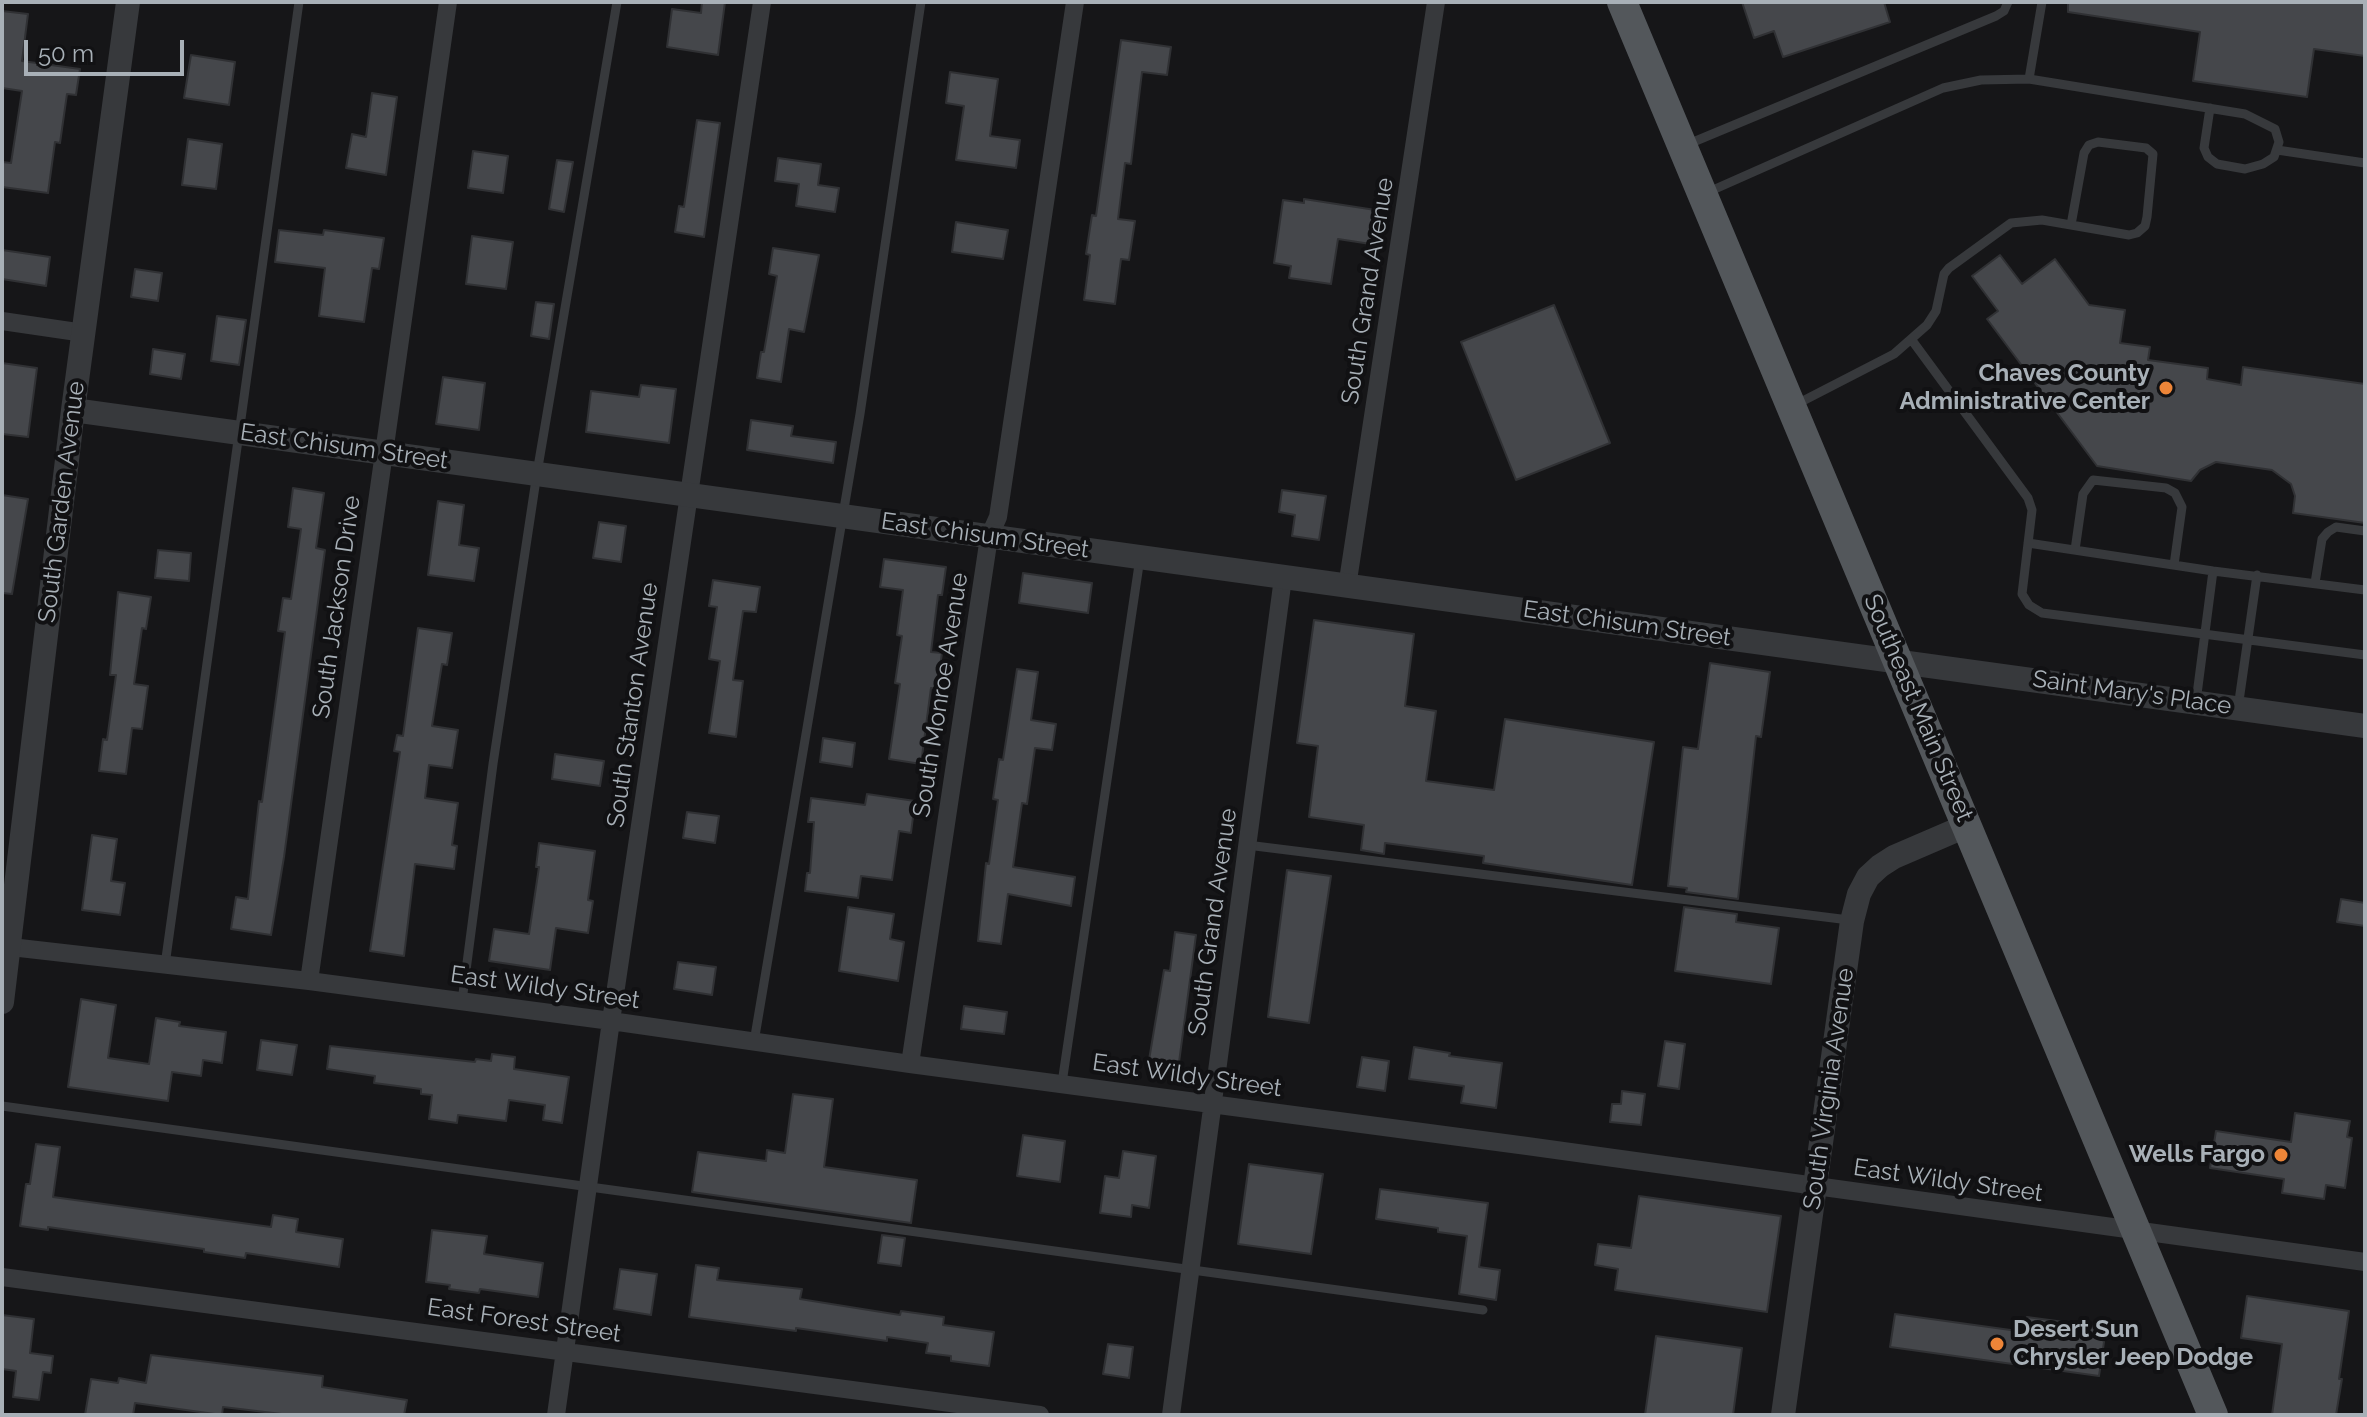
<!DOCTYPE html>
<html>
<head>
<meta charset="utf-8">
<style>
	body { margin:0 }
	#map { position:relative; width:2367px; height:1417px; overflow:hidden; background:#161618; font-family:Raleway,sans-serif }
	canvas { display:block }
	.frame { position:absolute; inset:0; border:4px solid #a8b0b7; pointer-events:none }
	.scale { position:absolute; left:24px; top:40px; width:160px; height:36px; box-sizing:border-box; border:4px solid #a8b0b7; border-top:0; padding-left:10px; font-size:24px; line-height:28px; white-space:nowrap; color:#a8b0b7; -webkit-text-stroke:6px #111113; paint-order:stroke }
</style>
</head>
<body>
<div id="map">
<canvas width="2367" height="1417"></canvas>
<div class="frame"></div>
<div class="scale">50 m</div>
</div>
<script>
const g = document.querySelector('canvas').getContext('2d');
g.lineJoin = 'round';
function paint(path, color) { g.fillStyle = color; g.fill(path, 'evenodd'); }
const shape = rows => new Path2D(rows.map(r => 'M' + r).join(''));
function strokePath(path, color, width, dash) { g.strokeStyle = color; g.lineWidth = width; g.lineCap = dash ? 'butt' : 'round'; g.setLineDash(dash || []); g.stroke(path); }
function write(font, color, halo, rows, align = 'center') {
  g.font = font + ' Raleway,sans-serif'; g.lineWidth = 8; g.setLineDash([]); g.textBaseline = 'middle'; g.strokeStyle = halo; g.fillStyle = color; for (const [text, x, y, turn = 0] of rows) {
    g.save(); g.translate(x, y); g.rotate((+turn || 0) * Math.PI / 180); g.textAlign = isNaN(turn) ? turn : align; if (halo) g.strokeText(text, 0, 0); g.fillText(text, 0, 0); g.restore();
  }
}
const building = shape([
	[702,2,725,2,718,55,667,47,672,9,701,13,702,2],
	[1742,2,1884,2,1890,22,1783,57,1774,31,1754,38,1742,2],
	[2068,2,2365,2,2365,56,2314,49,2307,97,2193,81,2200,32,2068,12,2068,2],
	[2,11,28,14,22,61,80,69,76,95,67,94,60,143,55,142,48,193,2,187,2,162,11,163,22,91,2,88,2,11],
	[1121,40,1171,47,1167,75,1142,72,1131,164,1125,163,1118,219,1135,221,1129,260,1121,259,1115,304,1084,300,1090,255,1086,254,1092,215,1096,216,1121,40],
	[191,55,235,62,229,105,184,98,191,55],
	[950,72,998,79,990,136,1020,140,1016,168,956,160,964,106,946,103,950,72],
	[372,93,397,97,386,175,346,168,352,134,366,137,372,93],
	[697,120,720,123,704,237,675,232,679,206,684,207,697,120],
	[188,139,222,144,216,189,182,185,188,139],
	[473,151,508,156,503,193,468,188,473,151],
	[778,158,821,164,818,185,839,188,835,212,796,206,799,184,775,181,778,158],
	[557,160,573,162,564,212,549,209,557,160],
	[1304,199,1382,211,1377,245,1338,239,1331,284,1289,278,1291,266,1274,263,1283,200,1304,203,1304,199],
	[956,222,1008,230,1003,259,952,252,956,222],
	[279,230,323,235,324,230,384,238,379,269,372,268,364,322,319,316,325,268,275,262,279,230],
	[472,236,513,242,506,289,466,284,472,236],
	[773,248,819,255,804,332,789,329,781,382,757,378,761,352,764,352,777,276,769,274,773,248],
	[2,250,50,257,46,286,2,279,2,250],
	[2000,255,2022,284,2055,259,2089,305,2125,310,2120,343,2150,347,2148,360,2208,368,2207,379,2241,385,2243,367,2365,384,2365,523,2293,513,2295,496,2291,484,2272,470,2216,462,2200,470,2191,481,2097,466,1987,319,1998,311,1972,276,2000,255],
	[135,269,162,273,158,301,131,297,135,269],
	[536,302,554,304,549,339,531,336,536,302],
	[1554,305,1610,443,1516,480,1461,342,1554,305],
	[217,316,246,320,239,365,211,361,217,316],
	[153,349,185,354,181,379,150,374,153,349],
	[2,363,37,368,28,437,2,434,2,363],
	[443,377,485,383,479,430,436,424,443,377],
	[641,385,676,389,669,443,586,432,591,391,639,397,641,385],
	[751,420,793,426,791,436,836,442,833,463,747,450,751,420],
	[293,488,324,493,316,548,325,550,284,857,271,935,231,929,236,897,248,899,259,801,262,802,285,632,278,631,283,598,291,599,301,529,288,527,293,488],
	[1282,490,1326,496,1319,540,1292,536,1295,515,1279,512,1282,490],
	[2,495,28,499,12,594,2,593,2,495],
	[438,501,464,505,459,545,479,548,474,581,428,575,438,501],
	[599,522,626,526,621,562,593,558,599,522],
	[158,550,191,553,189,581,155,578,158,550],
	[884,559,946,567,942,595,938,595,931,652,942,653,937,689,931,688,921,764,889,759,900,684,895,683,902,636,897,635,903,590,880,587,884,559],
	[1023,573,1092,583,1088,613,1019,603,1023,573],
	[713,580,760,587,756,612,743,611,733,680,743,681,736,737,709,733,720,661,709,659,717,607,709,606,713,580],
	[118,592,151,597,146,629,142,628,134,684,148,686,142,729,132,728,126,774,99,771,103,739,107,740,116,675,110,675,118,592],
	[1314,620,1414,634,1405,706,1436,711,1426,781,1494,790,1505,719,1654,742,1632,885,1483,863,1484,856,1385,843,1384,854,1361,850,1364,825,1309,817,1318,746,1297,743,1314,620],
	[418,628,452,633,447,665,442,664,432,726,458,730,452,768,429,765,425,798,458,803,452,845,457,846,454,869,415,864,404,956,370,951,400,752,394,751,397,735,403,736,418,628],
	[1710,663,1770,672,1761,737,1756,736,1738,899,1686,892,1687,888,1668,886,1683,747,1698,749,1710,663],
	[1017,669,1038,672,1031,720,1056,724,1052,750,1035,748,1027,804,1022,803,1013,867,1075,877,1071,906,1008,894,1001,944,978,941,986,863,989,864,998,800,993,799,999,759,1003,760,1017,669],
	[823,738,855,743,852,767,820,762,823,738],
	[555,754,604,761,600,786,552,779,555,754],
	[867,794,915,801,911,833,899,831,892,880,861,876,858,898,805,891,807,873,810,873,814,822,808,822,811,798,865,805,867,794],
	[687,812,719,816,715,843,683,838,687,812],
	[92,835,117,839,111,881,125,883,120,915,82,910,92,835],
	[539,843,595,851,588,900,593,901,588,933,556,928,550,970,489,961,494,929,529,934,539,867,536,867,539,843],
	[1287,870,1331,876,1309,1023,1268,1017,1287,870],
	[2341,899,2365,903,2365,926,2337,922,2341,899],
	[848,907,894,914,890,939,904,942,898,981,839,971,848,907],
	[1684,907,1737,914,1736,922,1779,928,1771,984,1675,971,1684,907],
	[1175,932,1196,935,1178,1070,1148,1066,1164,970,1170,971,1175,932],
	[678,962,716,967,712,995,674,989,678,962],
	[81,999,116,1005,108,1058,149,1064,156,1018,180,1022,179,1026,226,1032,222,1063,203,1060,201,1076,172,1072,168,1101,68,1087,81,999],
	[964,1006,1007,1012,1004,1034,961,1029,964,1006],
	[261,1040,297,1045,292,1075,257,1070,261,1040],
	[1665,1041,1685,1044,1679,1089,1658,1086,1665,1041],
	[330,1046,475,1062,476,1059,491,1061,492,1054,515,1057,514,1069,569,1077,562,1123,543,1120,545,1105,509,1100,506,1121,458,1115,457,1123,429,1119,432,1095,421,1094,421,1089,374,1083,375,1076,327,1069,330,1046],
	[1414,1047,1450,1053,1449,1056,1502,1063,1496,1108,1461,1103,1464,1086,1409,1079,1414,1047],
	[1362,1057,1389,1061,1385,1091,1357,1087,1362,1057],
	[1622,1091,1645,1094,1641,1125,1610,1122,1612,1104,1621,1104,1622,1091],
	[793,1094,833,1099,824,1167,917,1180,911,1223,692,1192,698,1152,766,1161,767,1150,785,1153,793,1094],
	[2295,1113,2350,1121,2347,1137,2352,1138,2345,1188,2326,1185,2324,1199,2282,1193,2284,1179,2210,1168,2216,1131,2291,1142,2295,1113],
	[1023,1135,1065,1141,1060,1182,1017,1176,1023,1135],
	[36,1144,60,1147,53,1197,271,1227,273,1215,298,1219,296,1232,343,1239,339,1267,246,1253,245,1258,204,1252,204,1249,48,1227,48,1230,20,1226,26,1184,30,1184,36,1144],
	[1123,1151,1156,1156,1149,1208,1132,1205,1131,1217,1100,1213,1105,1176,1119,1178,1123,1151],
	[1249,1164,1323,1174,1311,1254,1238,1244,1249,1164],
	[1380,1189,1488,1203,1479,1267,1500,1270,1496,1300,1459,1294,1467,1236,1438,1232,1438,1228,1376,1219,1380,1189],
	[1639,1196,1781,1216,1767,1312,1615,1290,1618,1269,1595,1265,1598,1244,1631,1248,1639,1196],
	[432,1230,487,1236,484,1254,543,1263,538,1297,480,1289,479,1293,449,1289,450,1285,426,1282,432,1230],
	[882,1235,905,1238,901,1266,878,1263,882,1235],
	[696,1265,719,1268,717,1280,802,1289,800,1299,900,1315,901,1311,944,1317,943,1325,994,1332,989,1366,951,1361,951,1356,926,1353,928,1343,887,1337,887,1341,796,1328,796,1331,689,1317,696,1265],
	[620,1269,657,1274,651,1315,614,1309,620,1269],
	[2247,1296,2349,1311,2339,1379,2342,1379,2336,1415,2272,1415,2282,1344,2241,1338,2247,1296],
	[1895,1314,2025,1332,2027,1317,2094,1326,2104,1342,2099,1376,1890,1347,1895,1314],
	[2,1315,34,1319,30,1353,53,1356,51,1373,43,1372,39,1400,13,1397,16,1371,2,1369,2,1315],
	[1656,1336,1742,1348,1733,1415,1645,1415,1656,1336],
	[1108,1344,1133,1347,1129,1378,1103,1374,1108,1344],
	[151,1355,323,1376,322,1387,407,1400,404,1415,290,1415,223,1407,222,1415,135,1403,133,1415,85,1415,91,1379,118,1383,119,1378,146,1383,151,1355]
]);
const service = shape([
	[2029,79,2042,2],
	[1686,145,1996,16,2004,11,2008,2],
	[2277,150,2365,163],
	[1706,193,1943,88,1981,80,2029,79,2245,114,2275,129,2279,142,2274,157,2263,164,2245,169,2217,164,2208,157,2204,148,2210,108],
	[1911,339,2028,498,2032,510,2022,594,2029,605,2042,613,2365,655],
	[1795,405,1894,354,1927,325,1936,311,1944,274,1949,268,2011,223,2042,220,2129,235,2137,233,2145,226,2147,217,2153,154,2146,148,2098,142,2089,145,2084,153,2071,225],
	[2028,543,2213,571,2365,590],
	[2075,550,2083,494,2093,480,2166,488,2175,493,2182,507,2174,565],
	[2315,583,2322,539,2328,532,2336,527,2365,531],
	[2196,702,2213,571],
	[2238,708,2257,575],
	[1247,845,1849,920],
	[165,965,299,2],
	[462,1001,493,764,537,473,617,2],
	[754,1042,860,414,921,2],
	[1062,1083,1140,558],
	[2,1106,1483,1310]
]);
const minor = shape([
	[2,321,84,333],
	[1347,587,1436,2],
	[2,946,309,981,611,1021,910,1064,1527,1146,2365,1262],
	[309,981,448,2],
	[910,1064,989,537,998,517,1075,2],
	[2,1277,1040,1415],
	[556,1415,611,1021,762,2],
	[1171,1415,1283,578]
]);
const tertiary = shape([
	[73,410,2365,726],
	[2,1002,73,410,128,2],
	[1783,1415,1852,921,1859,894,1868,877,1880,866,1894,857,1966,826]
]);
const primary = shape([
	[1622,2,2213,1415]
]);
const markers = [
	[2166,388,8,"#ed8538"],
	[2281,1155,8,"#ed8538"],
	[1997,1344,8,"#ed8538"]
];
const streetNames = [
	["South Grand Avenue",1368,291,-81],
	["East Chisum Street",344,447,8],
	["South Garden Avenue",62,502,-83],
	["East Chisum Street",985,536,8],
	["South Jackson Drive",337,607,-82],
	["East Chisum Street",1627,624,8],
	["Saint Mary's Place",2132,693,8],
	["South Monroe Avenue",941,695,-81],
	["South Stanton Avenue",633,705,-82],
	["Southeast Main Street",1918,708,67],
	["South Grand Avenue",1213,922,-82],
	["East Wildy Street",545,988,8],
	["East Wildy Street",1187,1076,8],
	["South Virginia Avenue",1829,1089,-82],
	["East Wildy Street",1948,1181,8],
	["East Forest Street",524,1321,8]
];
const poiNames = [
	["Chaves County",2150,374],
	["Administrative Center",2150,402],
	["Wells Fargo",2265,1155],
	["Desert Sun",2013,1330,"left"],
	["Chrysler Jeep Dodge",2013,1358,"left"]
];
paint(building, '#45474b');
strokePath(building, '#303134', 2);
strokePath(service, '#37393c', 9);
strokePath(minor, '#37393c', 18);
strokePath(tertiary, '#37393c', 24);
strokePath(primary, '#53575b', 30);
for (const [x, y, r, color] of markers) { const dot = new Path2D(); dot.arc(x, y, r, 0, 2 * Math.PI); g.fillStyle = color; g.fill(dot); strokePath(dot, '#111113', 3); }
write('24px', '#a8b0b7', '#111113', streetNames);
write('bold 24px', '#a8b0b7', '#111113', poiNames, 'right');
</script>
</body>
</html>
